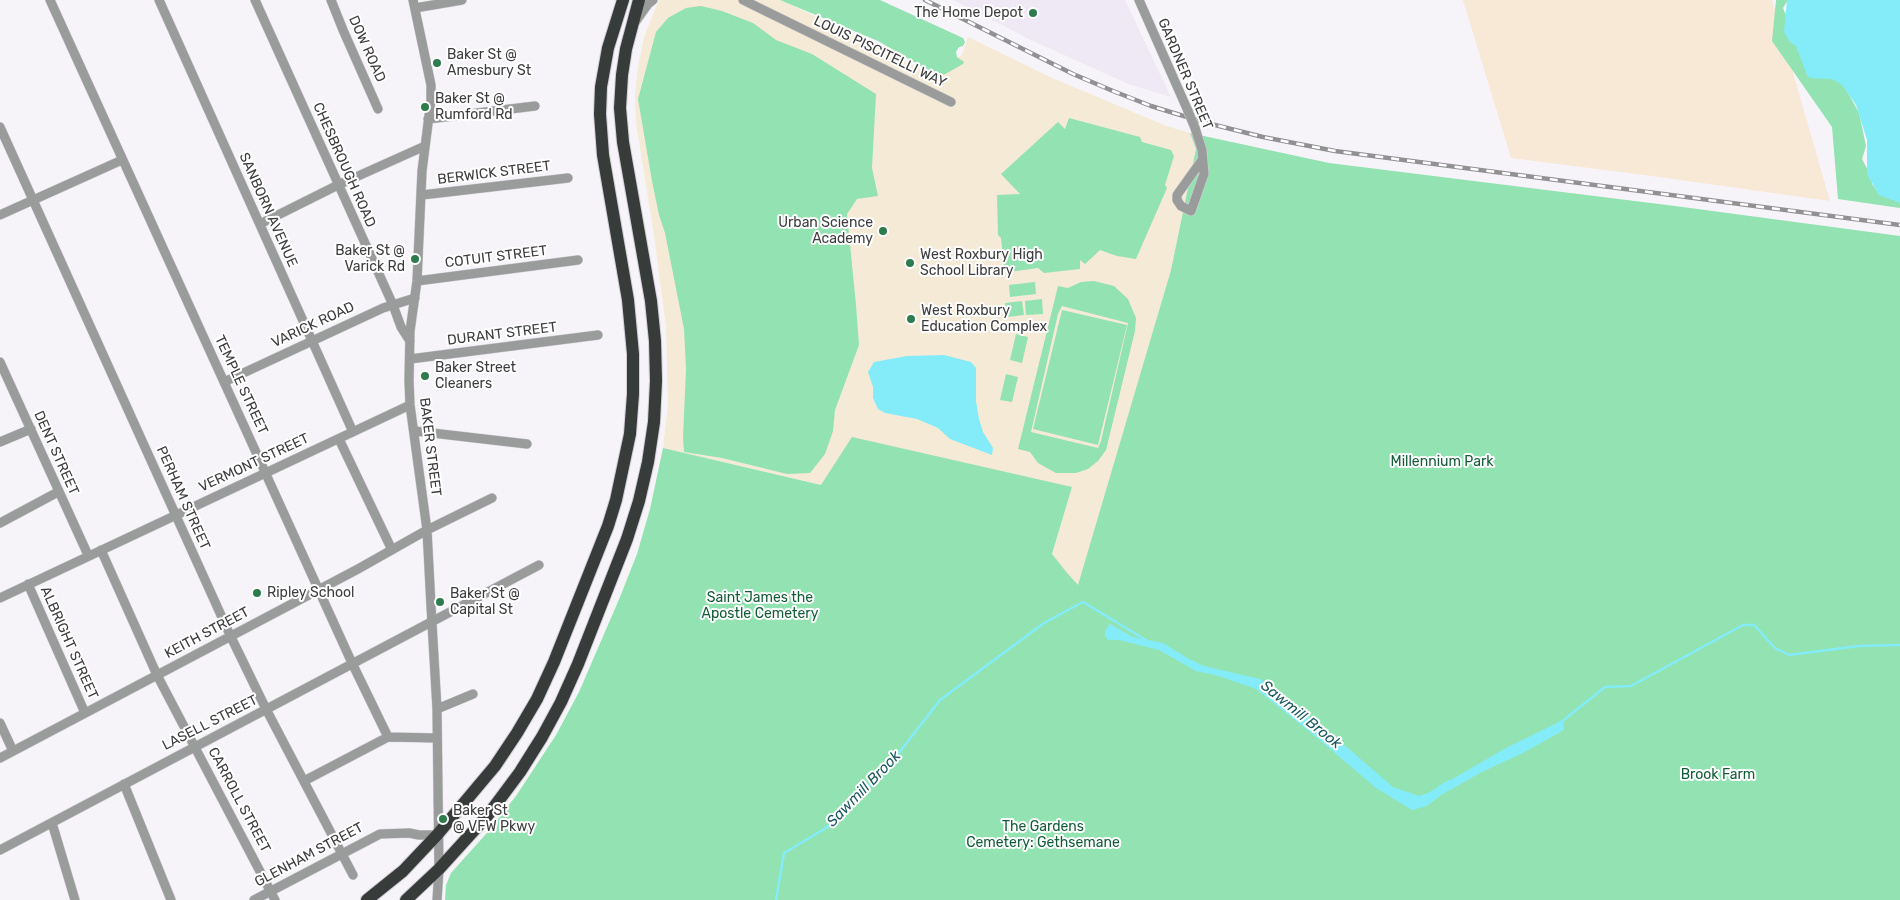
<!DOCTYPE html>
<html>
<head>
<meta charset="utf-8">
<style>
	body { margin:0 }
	canvas { display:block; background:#f6f4f9 }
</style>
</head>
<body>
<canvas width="1900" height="900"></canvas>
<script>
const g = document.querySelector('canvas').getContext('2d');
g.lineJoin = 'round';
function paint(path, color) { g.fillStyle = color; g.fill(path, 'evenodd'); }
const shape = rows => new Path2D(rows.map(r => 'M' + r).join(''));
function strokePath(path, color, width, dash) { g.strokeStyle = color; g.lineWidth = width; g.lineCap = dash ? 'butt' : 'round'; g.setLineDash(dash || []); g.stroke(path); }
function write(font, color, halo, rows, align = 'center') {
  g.font = font + ' Rubik,sans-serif'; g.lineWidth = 4; g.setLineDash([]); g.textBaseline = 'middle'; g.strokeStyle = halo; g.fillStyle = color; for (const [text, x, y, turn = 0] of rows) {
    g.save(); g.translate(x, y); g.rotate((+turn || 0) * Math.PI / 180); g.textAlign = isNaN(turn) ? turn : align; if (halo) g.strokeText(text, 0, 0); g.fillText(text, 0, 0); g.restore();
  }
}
const built = shape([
	[953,0,1125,0,1171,97,1128,84,1031,40]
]);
const industrial = shape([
	[1463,0,1772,0,1830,201,1652,176,1511,158]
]);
const education = shape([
	[659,0,782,0,925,71,950,62,962,55,968,37,1052,78,1164,125,1190,133,1196,149,1171,270,1073,604,1037,606,1072,487,821,485,663,448,668,404,666,327,654,235,636,123,635,95,638,67,644,37]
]);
const green = shape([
	[780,0,880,0,963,38,965,42,963,46,959,47,956,52,957,57,964,62,963,64,940,77,935,77,916,63,878,41],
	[1776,0,1788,0,1783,8,1786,15,1841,80,1859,113,1866,146,1862,159,1871,176,1872,184,1877,191,1900,200,1900,208,1838,199,1832,127,1772,41],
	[701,6,722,11,753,23,776,40,812,54,876,94,872,168,878,196,857,199,847,214,856,305,859,345,835,410,833,431,825,454,810,473,787,474,722,458,684,452,683,438,686,369,684,329,665,233,659,215,652,181,638,99,656,32,668,18,686,8],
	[1069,118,1140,137,1142,142,1171,150,1174,156,1165,185,1167,188,1136,259,1117,256,1100,250,1085,264,1080,260,1080,269,1044,273,1038,268,1009,272,1004,267,1001,238,998,235,997,195,1020,194,1001,174,1058,122,1065,129],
	[1190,133,1329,163,1675,206,1900,236,1900,900,445,900,446,885,451,873,486,834,516,796,556,735,579,692,620,597,637,554,650,509,663,448,821,485,852,437,1072,487,1052,554,1068,574,1078,585,1171,270,1196,149],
	[1094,281,1114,286,1128,299,1136,318,1135,331,1106,450,1098,461,1088,469,1076,473,1056,473,1038,463,1030,452,1018,449,1058,286,1068,288,1081,282],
	[1062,306,1128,323,1101,441,1098,448,1031,432,1058,314],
	[1035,282,1036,294,1010,297,1009,285],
	[1042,299,1043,314,1026,315,1025,301],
	[1022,301,1024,315,1007,317,1005,303],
	[1062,310,1127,325,1098,445,1033,429],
	[1016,334,1028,337,1022,363,1010,360],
	[1006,374,1018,377,1012,402,1000,400]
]);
const water = shape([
	[1787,0,1900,0,1900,203,1879,195,1867,174,1867,140,1856,105,1848,93,1841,84,1832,79,1810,78,1807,75,1796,46,1790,42,1784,32],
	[944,355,971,362,976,368,976,401,979,419,983,432,993,448,992,455,950,439,938,428,917,419,885,413,878,409,873,398,873,387,868,372,874,362,907,356],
	[1110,624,1133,637,1163,643,1189,659,1204,666,1260,679,1349,749,1393,787,1419,796,1428,793,1506,748,1563,720,1564,730,1523,753,1482,772,1441,795,1427,806,1412,810,1376,788,1316,737,1256,689,1219,676,1196,671,1159,650,1119,640,1108,640,1105,636,1105,631]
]);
const stream = shape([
	[1560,723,1605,687,1631,686,1743,625,1754,625,1775,648,1789,655,1859,646,1900,645],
	[1439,787,1449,781],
	[776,900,784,853,826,828,887,768,940,700,1044,623,1083,602,1146,640]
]);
const minor = shape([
	[50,0,352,663,388,737,437,738],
	[159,0,353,432],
	[255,0,393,305,401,327,410,341],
	[331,0,343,30,378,109],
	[413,0,431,85,431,100,422,171,417,281,410,331,409,381,410,405,427,530,431,606,437,709,439,870,437,900],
	[743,0,951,102],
	[1139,0,1188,111],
	[415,8,462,0],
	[636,21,648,4,653,0],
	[428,119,535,106],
	[0,127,230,635,266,709,353,875],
	[1195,128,1202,150,1204,174,1191,211,1181,206,1177,200,1177,195,1202,160],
	[422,195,568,178],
	[0,215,122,160],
	[260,224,338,185,425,146],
	[417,281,578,260],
	[410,359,598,335],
	[0,362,88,555],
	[224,382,383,308,415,298],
	[415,431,527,444],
	[339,439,392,550],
	[0,442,31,429],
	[0,523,58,492],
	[101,550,157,675,275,900],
	[28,584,85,713],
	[0,598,410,405],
	[437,709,473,694],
	[0,723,13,751],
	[0,758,358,569,427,530,492,498],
	[304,781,388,737],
	[124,784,171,900],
	[52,823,75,900],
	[0,850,539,565],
	[254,900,380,834,409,833,419,835,437,835]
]);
const highway = shape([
	[367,900,403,871,437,835,495,766,517,733,537,699,554,662,608,526,616,500,630,434,633,394,633,354,628,300,603,155,600,114,601,87,608,48,623,0],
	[406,900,439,869,488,815,520,772,542,737,561,702,578,664,627,539,639,501,648,462,654,422,656,381,655,341,651,301,623,142,620,108,622,75,626,49,639,0]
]);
const rail = shape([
	[925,0,1073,74,1113,91,1151,106,1203,122,1263,137,1335,151,1900,225]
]);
const minorBridge = shape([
	[1188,111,1195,128]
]);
const markers = [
	[1033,13,5,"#2d7c4d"],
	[437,63,5,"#2d7c4d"],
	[425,107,5,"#2d7c4d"],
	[883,231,5,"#2d7c4d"],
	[415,259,5,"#2d7c4d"],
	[910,263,5,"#2d7c4d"],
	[911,319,5,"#2d7c4d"],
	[425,376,5,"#2d7c4d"],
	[257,593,5,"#2d7c4d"],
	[440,602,5,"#2d7c4d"],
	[443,819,5,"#2d7c4d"]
];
const poiNames = [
	["The Home Depot",1023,13,"right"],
	["Baker St @",447,55],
	["Amesbury St",447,71],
	["Baker St @",435,99],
	["Rumford Rd",435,115],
	["Urban Science",873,223,"right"],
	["Academy",873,239,"right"],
	["Baker St @",405,251,"right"],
	["Varick Rd",405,267,"right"],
	["West Roxbury High",920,255],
	["School Library",920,271],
	["West Roxbury",921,311],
	["Education Complex",921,327],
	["Baker Street",435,368],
	["Cleaners",435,384],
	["Ripley School",267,593],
	["Baker St @",450,594],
	["Capital St",450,610],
	["Baker St",453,811],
	["@ VFW Pkwy",453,827]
];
const streetNames = [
	["DOW ROAD",367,49,66],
	["LOUIS PISCITELLI WAY",880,52,26],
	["GARDNER STREET",1185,74,67],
	["CHESBROUGH ROAD",344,165,66],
	["BERWICK STREET",494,173,-7],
	["SANBORN AVENUE",268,210,66],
	["COTUIT STREET",496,257,-7],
	["VARICK ROAD",313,325,-25],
	["DURANT STREET",502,334,-7],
	["TEMPLE STREET",241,385,65],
	["BAKER STREET",430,447,83],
	["DENT STREET",56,453,66],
	["VERMONT STREET",254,463,-25],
	["PERHAM STREET",183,498,66],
	["KEITH STREET",207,633,-28],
	["ALBRIGHT STREET",69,643,66],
	["LASELL STREET",210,723,-27],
	["CARROLL STREET",239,800,62],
	["GLENHAM STREET",309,855,-28]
];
const parkNames = [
	["Millennium Park",1442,462],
	["Saint James the",760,598],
	["Apostle Cemetery",760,614],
	["Brook Farm",1718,775],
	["The Gardens",1043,827],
	["Cemetery: Gethsemane",1043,843]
];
const waterNames = [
	["Sawmill Brook",1301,715,39],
	["Sawmill Brook",864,789,-46]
];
paint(built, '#efe9f5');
paint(industrial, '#f8e8d6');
paint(education, '#f5ead5');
paint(green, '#93e2b2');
paint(water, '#84ecf9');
strokePath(stream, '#84ecf9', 2.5);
strokePath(minor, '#d1cfd4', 10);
strokePath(highway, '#d1cfd4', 14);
strokePath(minor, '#999c9b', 9);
strokePath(highway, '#373b3a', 12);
strokePath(rail, '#919093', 4.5);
strokePath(rail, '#fff', 2.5, [8]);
strokePath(minorBridge, '#d1cfd4', 10, []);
strokePath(minorBridge, '#999c9b', 9);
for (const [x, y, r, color] of markers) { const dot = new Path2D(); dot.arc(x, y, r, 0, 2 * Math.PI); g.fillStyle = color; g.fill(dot); strokePath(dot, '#fff', 2); }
write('14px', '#3d3c3e', '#fff', poiNames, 'left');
write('14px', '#3d3c3e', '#fff', streetNames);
write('14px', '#125c38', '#fff', parkNames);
write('italic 15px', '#1c585f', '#fff', waterNames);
</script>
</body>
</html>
